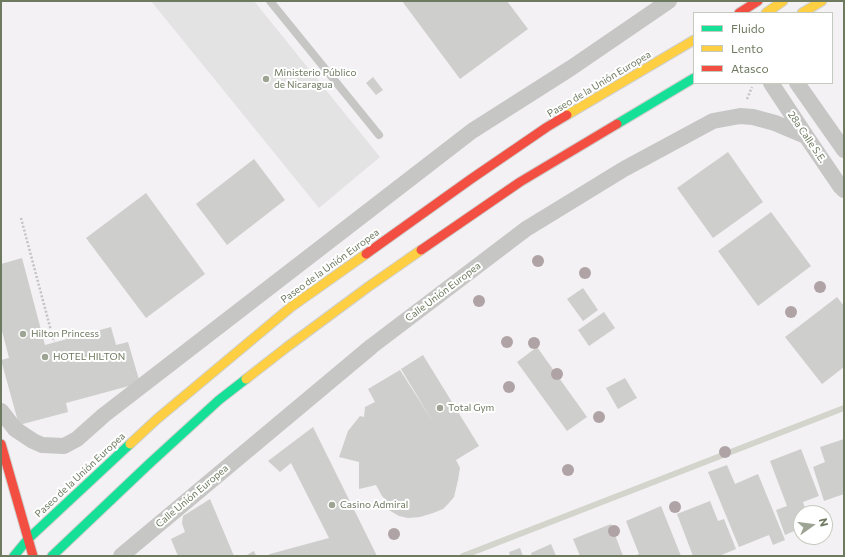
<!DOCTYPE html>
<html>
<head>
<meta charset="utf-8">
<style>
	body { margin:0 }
	#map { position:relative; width:845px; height:557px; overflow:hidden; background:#f3f1f3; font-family:Commissioner,sans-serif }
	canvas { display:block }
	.frame { position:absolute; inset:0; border:2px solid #6e7a60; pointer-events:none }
	.legend { position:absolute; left:693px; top:12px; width:140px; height:72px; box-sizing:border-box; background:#fff; border:1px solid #c5cabf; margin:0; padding:5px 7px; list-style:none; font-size:12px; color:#6e7a60 }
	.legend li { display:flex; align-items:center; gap:8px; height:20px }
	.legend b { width:20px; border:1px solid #c5cabf }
	.north { position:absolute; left:793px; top:505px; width:40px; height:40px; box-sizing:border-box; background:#fff; border:1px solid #c5cabf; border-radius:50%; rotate:76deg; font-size:11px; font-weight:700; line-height:16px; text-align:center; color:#6e7a60 }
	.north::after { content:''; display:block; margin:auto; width:14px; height:18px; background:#9da493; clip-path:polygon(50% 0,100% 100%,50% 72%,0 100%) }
</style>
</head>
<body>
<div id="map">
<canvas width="845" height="557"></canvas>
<div class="frame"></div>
<ul class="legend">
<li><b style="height:5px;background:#16e098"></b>Fluido</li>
<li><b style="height:5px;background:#ffcf43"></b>Lento</li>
<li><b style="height:5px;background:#f24e42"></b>Atasco</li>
</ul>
<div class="north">N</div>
</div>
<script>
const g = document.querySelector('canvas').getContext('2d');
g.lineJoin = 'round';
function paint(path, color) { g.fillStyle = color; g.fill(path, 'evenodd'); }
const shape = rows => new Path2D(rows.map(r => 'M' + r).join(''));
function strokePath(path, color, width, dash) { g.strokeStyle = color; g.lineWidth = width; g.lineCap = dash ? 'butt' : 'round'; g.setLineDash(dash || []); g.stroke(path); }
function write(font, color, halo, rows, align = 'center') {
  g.font = font + ' Commissioner,sans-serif'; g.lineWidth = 4; g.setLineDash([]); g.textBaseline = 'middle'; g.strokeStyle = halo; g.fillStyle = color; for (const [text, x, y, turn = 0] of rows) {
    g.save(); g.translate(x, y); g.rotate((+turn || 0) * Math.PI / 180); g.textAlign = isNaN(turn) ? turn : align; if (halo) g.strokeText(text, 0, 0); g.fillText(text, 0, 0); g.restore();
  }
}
const built = shape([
	[151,1,254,1,380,157,319,208]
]);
const stream = shape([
	[463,556,844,408]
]);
const building = shape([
	[402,1,507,1,528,29,460,79],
	[373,77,383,90,376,95,366,83],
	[728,152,763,202,713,238,677,188],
	[254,159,285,200,227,245,196,204],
	[146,193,205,274,146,318,86,238],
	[771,212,811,266,758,306,718,251],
	[22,258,45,345,111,327,116,345,128,342,140,383,66,403,68,412,19,425,1,360,9,358,1,327,1,264],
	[583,288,598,310,583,321,567,299],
	[837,297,844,306,844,367,822,384,785,337],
	[604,312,615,328,589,346,578,330],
	[537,347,587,417,567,431,517,362],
	[423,355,479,446,456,460,460,468,458,480,454,497,448,504,443,509,433,513,420,517,408,518,399,516,387,509,390,505,382,496,376,485,359,489,359,462,339,457,348,431,360,416,364,417,365,407,375,402,368,389,400,370,433,422,401,369],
	[625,378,637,398,618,409,606,388],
	[313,427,377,556,266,556,270,554,329,538,291,463,280,472,268,461],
	[844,439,844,494,824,501,813,467,825,462,820,447],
	[801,449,819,496,803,502,807,513,801,513,801,528,785,535,776,510,787,506,770,461],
	[727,465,735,484,758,474,785,540,773,545,769,535,739,547,708,472],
	[210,499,234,556,178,556,171,539,185,532,182,523,183,516],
	[710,501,718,521,724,519,736,549,719,556,693,556,677,514],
	[661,506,681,556,634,556,639,554,626,521],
	[611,524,623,556,580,556,573,539],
	[551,544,556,556,532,556,531,553],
	[520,548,523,556,510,556,509,552],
	[254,551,256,556,245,556]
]);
const path = shape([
	[747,99,752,87],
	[21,218,54,342]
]);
const lane = shape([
	[270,1,379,135]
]);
const street = shape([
	[771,83,806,136,840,186,844,190],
	[797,83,844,150],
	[1,411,15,429,33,441,42,445,64,446,77,439,104,415,472,131,571,68,669,1],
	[121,556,372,346,526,229,624,169,713,121,740,116,753,117,775,123,806,136]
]);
const fast = shape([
	[617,124,694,78],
	[14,556,28,539,130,444],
	[52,556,149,464,219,400,246,379]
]);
const slow = shape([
	[766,13,783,1],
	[802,13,822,1],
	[567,115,694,40],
	[246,379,287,347,368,287,421,250],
	[130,444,157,419,291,307,366,254]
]);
const jam = shape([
	[739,13,758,1],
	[421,250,520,182,617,124],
	[366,254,471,179,547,127,567,115],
	[1,444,33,556]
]);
const trees = [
	[538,261],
	[585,273],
	[820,287],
	[479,301],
	[791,312],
	[507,342],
	[534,343],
	[557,374],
	[509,387],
	[599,417],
	[725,452],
	[568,470],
	[675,507],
	[614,531],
	[394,534]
];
const markers = [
	[266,79,4,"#9da493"],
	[23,334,4,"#9da493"],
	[45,357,4,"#9da493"],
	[440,408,4,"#9da493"],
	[332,505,4,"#9da493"]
];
const poiNames = [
	["Ministerio Público",274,73],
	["de Nicaragua",274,85],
	["Hilton Princess",31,334],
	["HOTEL HILTON",53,357],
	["Total Gym",448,408],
	["Casino Admiral",340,505]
];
const streetNames = [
	["Paseo de la Unión Europea",599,84,-31],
	["28a Calle S.E.",807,137,56],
	["Paseo de la Unión Europea",330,266,-36],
	["Calle Unión Europea",443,292,-37],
	["Paseo de la Unión Europea",80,475,-43],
	["Calle Unión Europea",192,496,-40]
];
paint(built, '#e4e3e3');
strokePath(stream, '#d3d5cc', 6);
paint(building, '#cececc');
strokePath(fast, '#cfcfce', 11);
strokePath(slow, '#cfcfce', 11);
strokePath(jam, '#cfcfce', 11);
strokePath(path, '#c3c4c2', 2.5, [2, 2]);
strokePath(lane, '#c6c6c5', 8);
strokePath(street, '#c6c6c5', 16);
strokePath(fast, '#16e098', 9);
strokePath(slow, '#ffcf43', 9);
strokePath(jam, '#f24e42', 9);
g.fillStyle = '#afa3a6';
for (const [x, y] of trees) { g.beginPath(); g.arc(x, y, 6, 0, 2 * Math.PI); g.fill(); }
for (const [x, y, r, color] of markers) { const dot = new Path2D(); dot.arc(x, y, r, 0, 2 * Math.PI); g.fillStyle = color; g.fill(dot); strokePath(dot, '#fff', 1.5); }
write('10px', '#6e7a60', '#fff', poiNames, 'left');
write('10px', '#6e7a60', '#fff', streetNames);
</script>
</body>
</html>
